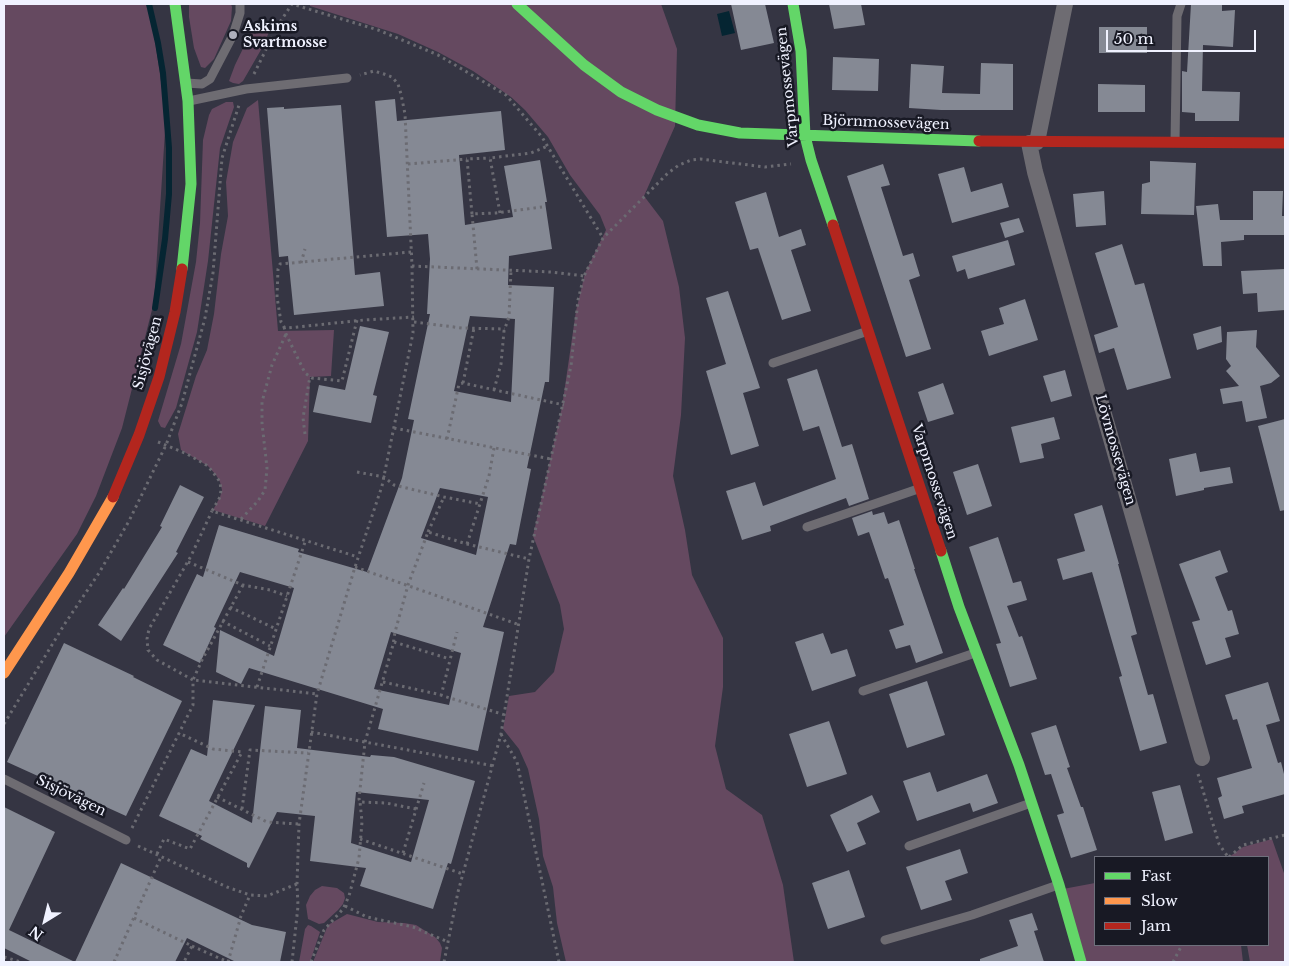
<!DOCTYPE html>
<html>
<head>
<meta charset="utf-8">
<style>
	body { margin:0 }
	#map { position:relative; width:1289px; height:966px; overflow:hidden; background:#353543; font-family:"Libre Baskerville",serif }
	canvas { display:block }
	.frame { position:absolute; inset:0; border:5px solid #f0f2ff; pointer-events:none }
	.legend { position:absolute; left:1094px; top:856px; width:175px; height:90px; box-sizing:border-box; background:#181924; border:1px solid #6e707c; margin:0; padding:6px 9px; list-style:none; font-size:15px; color:#f0f2ff }
	.legend li { display:flex; align-items:center; gap:10px; height:25px }
	.legend b { width:25px; border:1px solid #6e707c }
	.north { position:absolute; left:20px; top:896px; width:50px; height:50px; -webkit-text-stroke:4px #181924; paint-order:stroke; rotate:216deg; font-size:14px; font-weight:700; line-height:20px; text-align:center; color:#f0f2ff }
	.north::after { content:''; display:block; margin:auto; width:18px; height:22px; background:#f0f2ff; clip-path:polygon(50% 0,100% 100%,50% 72%,0 100%) }
	.scale { position:absolute; left:1106px; top:30px; width:150px; height:22px; box-sizing:border-box; border:2px solid #f0f2ff; border-top:0; padding-left:6px; font-size:15px; line-height:18px; white-space:nowrap; color:#f0f2ff; -webkit-text-stroke:4px #181924; paint-order:stroke }
</style>
</head>
<body>
<div id="map">
<canvas width="1289" height="966"></canvas>
<div class="frame"></div>
<ul class="legend">
<li><b style="height:6px;background:#63d668"></b>Fast</li>
<li><b style="height:6px;background:#ff974d"></b>Slow</li>
<li><b style="height:6px;background:#b3261e"></b>Jam</li>
</ul>
<div class="north">N</div>
<div class="scale">50 m</div>
</div>
<script>
const g = document.querySelector('canvas').getContext('2d');
g.lineJoin = 'round';
function paint(path, color) { g.fillStyle = color; g.fill(path, 'evenodd'); }
const shape = rows => new Path2D(rows.map(r => 'M' + r).join(''));
function strokePath(path, color, width, dash) { g.strokeStyle = color; g.lineWidth = width; g.lineCap = dash ? 'butt' : 'round'; g.setLineDash(dash || []); g.stroke(path); }
function write(font, color, halo, rows, align = 'center') {
  g.font = font + ' "Libre Baskerville",serif'; g.lineWidth = 5; g.setLineDash([]); g.textBaseline = 'middle'; g.strokeStyle = halo; g.fillStyle = color; for (const [text, x, y, turn = 0] of rows) {
    g.save(); g.translate(x, y); g.rotate((+turn || 0) * Math.PI / 180); g.textAlign = isNaN(turn) ? turn : align; if (halo) g.strokeText(text, 0, 0); g.fillText(text, 0, 0); g.restore();
  }
}
const green = shape([
	[4,4,146,4,152,20,166,116,154,302,122,428,96,496,77,534,4,637],
	[189,4,231,4,232,7,231,21,214,59,205,68,201,67,194,48,189,17],
	[310,4,661,4,677,49,675,126,644,196,663,221,679,287,685,338,681,415,673,476,685,530,692,575,723,638,723,687,715,746,726,789,762,815,783,885,794,962,566,962,557,923,553,887,543,856,539,819,528,769,519,749,503,729,509,696,535,692,554,672,564,629,560,605,533,536,562,407,576,311,585,273,606,230,600,215,570,175,548,137,525,110,511,97,473,71,438,52,398,34,310,6],
	[256,26,263,28,269,32,262,48,243,81,239,84,233,83,229,81,235,65,252,30],
	[258,100,278,331,334,330,331,376,310,377,308,441,265,526,213,510,220,497,222,490,220,482,216,475,208,466,181,450,178,434,196,376,207,350,214,314,221,254,228,216,226,182,233,142,247,108],
	[226,102,233,102,234,107,220,148,208,261,197,332,176,408,165,428,161,427,158,421,181,344,196,262,200,223,203,140,209,115,212,109],
	[1272,839,1285,876,1285,962,1250,962,1247,945,1268,945,1268,857,1229,857,1243,847],
	[1095,883,1095,945,1241,945,1243,962,1085,962,1063,889],
	[322,886,337,888,344,893,345,898,343,904,338,910,324,923,319,924,308,919,306,905,310,896,315,890],
	[347,914,378,922,404,923,416,925,435,937,440,943,442,948,440,962,313,962,328,925],
	[308,925,311,926,320,932,310,962,299,962,305,929]
]);
const water = shape([
	[729,11,735,33,722,36,717,14]
]);
const stream = shape([
	[149,4,158,43,163,73,169,148,169,194,165,239,155,308]
]);
const building = shape([
	[731,4,765,4,774,43,741,50],
	[829,4,861,4,865,25,834,29],
	[1191,4,1222,4,1222,11,1235,10,1233,47,1203,45,1202,91,1240,92,1239,121,1195,121,1195,113,1182,112,1182,71,1187,72],
	[1099,27,1147,27,1147,53,1099,53],
	[833,57,879,59,878,91,832,90],
	[981,63,1013,64,1013,110,941,110,909,108,911,64,944,66,942,93,980,94],
	[1098,84,1145,85,1145,112,1098,112],
	[395,99,397,121,501,111,505,150,459,155,465,225,513,217,504,166,540,160,547,202,545,202,552,249,509,256,508,285,554,287,549,382,545,382,527,468,531,469,516,545,510,544,483,627,504,632,478,751,378,729,383,709,249,668,241,684,216,672,220,630,274,656,294,588,240,572,214,627,216,628,200,663,163,645,197,574,203,577,219,525,299,549,298,552,367,572,402,478,414,420,408,419,430,314,427,314,430,259,428,234,387,237,375,101],
	[470,316,515,319,511,402,454,391],
	[440,488,488,497,476,555,421,538],
	[391,632,461,653,449,705,374,689],
	[341,105,355,275,380,272,384,306,294,315,288,256,279,257,267,108,284,107,284,109],
	[1150,161,1196,163,1194,215,1141,214,1142,184,1150,182],
	[883,164,890,185,881,187,903,256,913,253,920,276,909,280,931,349,906,357,847,176],
	[964,167,971,192,1002,183,1009,207,952,223,938,174],
	[1104,191,1106,225,1076,227,1073,194],
	[1253,191,1283,191,1282,216,1285,216,1285,235,1244,235,1244,240,1221,242,1222,266,1203,266,1196,206,1218,204,1220,220,1253,220],
	[766,192,779,237,801,229,806,245,791,250,811,311,782,320,758,248,750,250,735,202],
	[1019,218,1024,232,1005,238,1000,223],
	[1008,240,1015,265,968,279,965,269,957,272,952,256],
	[1122,244,1135,285,1144,283,1171,378,1127,390,1114,348,1099,353,1094,335,1118,327,1095,253],
	[1285,269,1285,310,1258,312,1257,293,1243,294,1241,271],
	[728,291,760,388,743,393,759,446,731,455,706,371,726,364,706,298],
	[1025,299,1038,340,989,356,981,331,1004,324,999,308],
	[360,326,389,332,373,395,377,396,371,423,313,412,319,385,345,390],
	[1221,326,1222,342,1197,350,1193,334],
	[1257,330,1256,347,1280,376,1271,383,1260,386,1267,418,1246,422,1242,401,1223,404,1220,389,1239,386,1226,371,1231,366,1226,359,1227,332],
	[817,369,842,447,852,444,869,499,849,506,846,498,770,526,771,531,742,540,726,491,755,482,763,506,836,479,819,426,803,431,787,379],
	[1065,370,1072,396,1051,402,1043,376],
	[943,383,954,414,928,422,918,392],
	[1054,417,1060,439,1041,444,1044,458,1020,463,1011,427],
	[1285,419,1285,510,1280,511,1258,426],
	[1196,453,1200,472,1230,467,1233,483,1204,488,1204,490,1176,496,1169,459],
	[978,464,992,506,967,515,953,472],
	[180,485,204,497,176,552,178,553,121,641,98,625,123,588,124,589,162,527,160,526],
	[1102,505,1119,564,1118,564,1137,634,1131,636,1148,695,1153,694,1167,743,1140,751,1119,677,1122,676,1092,572,1063,580,1057,559,1085,551,1074,514],
	[872,511,873,515,884,512,888,524,899,520,915,569,914,569,943,653,916,663,910,645,896,649,889,630,904,625,888,578,885,579,869,532,858,536,852,518],
	[998,537,1013,583,1021,581,1027,600,1007,606,1019,637,1022,636,1037,679,1010,687,996,644,1001,643,969,547],
	[1220,550,1228,572,1215,577,1228,611,1232,610,1239,634,1225,638,1231,657,1206,665,1192,622,1200,620,1179,564],
	[823,633,831,654,847,649,856,676,812,691,795,642],
	[64,643,134,676,133,677,182,701,126,816,7,762],
	[927,681,945,735,907,748,889,694],
	[1268,682,1280,721,1266,725,1278,763,1281,762,1285,778,1285,794,1242,806,1244,813,1224,819,1218,798,1222,796,1217,778,1252,768,1237,719,1233,720,1225,695],
	[213,700,255,705,209,801,252,823,265,706,301,710,297,748,370,757,371,755,394,757,475,781,451,864,448,863,433,909,360,886,366,868,310,861,315,816,277,812,249,868,247,867,247,863,200,839,202,836,159,816,191,749,207,756],
	[356,792,429,800,411,862,351,843],
	[829,721,847,774,807,787,789,734],
	[1056,725,1070,767,1067,768,1081,807,1083,807,1097,850,1071,858,1057,815,1064,813,1051,774,1045,775,1031,733],
	[930,772,937,792,987,774,998,803,973,812,970,803,917,821,903,781],
	[1180,785,1193,833,1165,841,1152,792],
	[872,795,880,812,857,823,866,844,847,852,830,815],
	[4,807,55,832,9,930,75,962,121,863,252,925,286,932,280,962,236,962,187,938,175,962,32,962,4,948],
	[960,849,968,873,945,881,952,900,921,910,906,867],
	[849,870,865,917,828,929,812,883],
	[1032,913,1038,930,1034,931,1044,962,980,962,980,959,1018,946,1009,920]
]);
const path = shape([
	[254,74,278,25,292,4,378,30,438,55,506,95,542,137,603,238],
	[408,164,467,159],
	[500,213,490,158,531,153,548,146],
	[472,214,467,159,490,158],
	[411,252,280,264,278,269,277,297,281,322,284,327,288,328,364,320,414,317],
	[301,263,305,249],
	[412,266,551,272,584,276],
	[477,269,472,214,496,213,542,207],
	[414,322,462,328,505,329],
	[284,327,286,334,305,373,312,378,342,381,357,320],
	[463,383,474,328],
	[494,390,501,364,504,331,509,317,511,270],
	[394,428,551,459],
	[305,434,303,418,310,376],
	[447,439,459,384,463,383,564,405],
	[158,442,187,454,208,466,215,475,220,482,221,490,220,497,212,511,358,557],
	[357,472,384,477,394,485,444,497,481,504],
	[241,519,258,501,265,490,267,468,262,423,262,402,272,365,286,334],
	[428,532,444,497],
	[467,544,489,476,494,448],
	[188,562,243,585,270,590,287,596],
	[355,567,520,625],
	[243,585,202,660,193,680,317,694],
	[230,607,276,629],
	[222,621,270,646],
	[394,642,450,659],
	[383,682,437,694,505,715],
	[257,687,306,539],
	[441,696,457,632],
	[4,724,64,625,99,573,129,521,166,445,182,403,205,318,213,273,222,158,239,105],
	[311,732,494,766],
	[501,734,517,762,559,962],
	[1198,774,1219,844,1228,857],
	[217,797,267,822,299,824],
	[242,809,250,750,308,753],
	[416,809,386,803,360,802,359,799,365,742,393,645,395,632,408,585,428,532,467,544,529,559],
	[132,828,193,705,193,680,157,660,148,650,147,639,149,629,191,556,212,511],
	[360,839,463,874],
	[138,846,227,887,250,895,267,896,297,884],
	[403,853,424,783],
	[157,854,164,839,190,849,242,752,213,749,179,733],
	[1229,857,1243,845,1285,835],
	[345,906,367,917,413,927,448,942],
	[134,918,192,946,184,962],
	[192,946,228,962],
	[4,957,21,962],
	[114,962,161,857],
	[228,962,241,916,250,895],
	[292,962,298,906,297,884,299,824,317,694,355,567,382,486,413,333,412,266,405,114,401,94,398,84,392,77,384,74,374,71,360,75],
	[311,962,324,930,343,909,349,896,359,858,362,822,360,802],
	[444,962,458,892,501,734,529,559,571,366,578,300,584,276,603,238,668,173,679,165,691,160,700,159,765,167,791,164],
	[1173,962,1182,945]
]);
const lane = shape([
	[186,83,202,84,210,79,233,35,240,13,240,4],
	[189,101,246,89,347,78],
	[1175,142,1177,16,1181,4],
	[773,363,868,331],
	[807,527,918,489],
	[863,691,975,653],
	[4,779,126,840],
	[909,846,1031,803],
	[885,940,972,915,1058,885]
]);
const street = shape([
	[1037,142,1065,4],
	[1029,143,1035,172,1202,758]
]);
const fast = shape([
	[175,4,188,101,191,184,182,269],
	[517,4,584,65,621,92,657,110,698,125,740,133,979,141],
	[793,4,801,51,805,136,811,160,833,225],
	[941,551,959,607,1019,765,1059,885,1081,962]
]);
const slow = shape([
	[4,673,69,573,113,497]
]);
const jam = shape([
	[979,141,1285,143],
	[833,225,941,551],
	[113,497,139,435,159,377,175,312,182,269]
]);
const markers = [
	[233,35,5,"#afb0bd"]
];
const poiNames = [
	["Askims",243,27],
	["Svartmosse",243,43]
];
const streetNames = [
	["Varpmossevägen",788,87,-96],
	["Björnmossevägen",886,123,2],
	["Sisjövägen",148,353,-75],
	["Lövmossevägen",1115,450,74],
	["Varpmossevägen",934,482,72],
	["Sisjövägen",71,796,26]
];
paint(green, '#654960');
paint(water, '#052532');
strokePath(stream, '#052532', 6);
paint(building, '#858994');
strokePath(path, '#6b6b72', 3, [2.5, 4]);
strokePath(lane, '#6e6c72', 9);
strokePath(street, '#6e6c72', 16);
strokePath(fast, '#63d668', 11);
strokePath(slow, '#ff974d', 11);
strokePath(jam, '#b3261e', 11);
for (const [x, y, r, color] of markers) { const dot = new Path2D(); dot.arc(x, y, r, 0, 2 * Math.PI); g.fillStyle = color; g.fill(dot); strokePath(dot, '#181924', 2); }
write('bold 14px', '#f0f2ff', '#181924', poiNames, 'left');
write('14px', '#f0f2ff', '#181924', streetNames);
</script>
</body>
</html>
